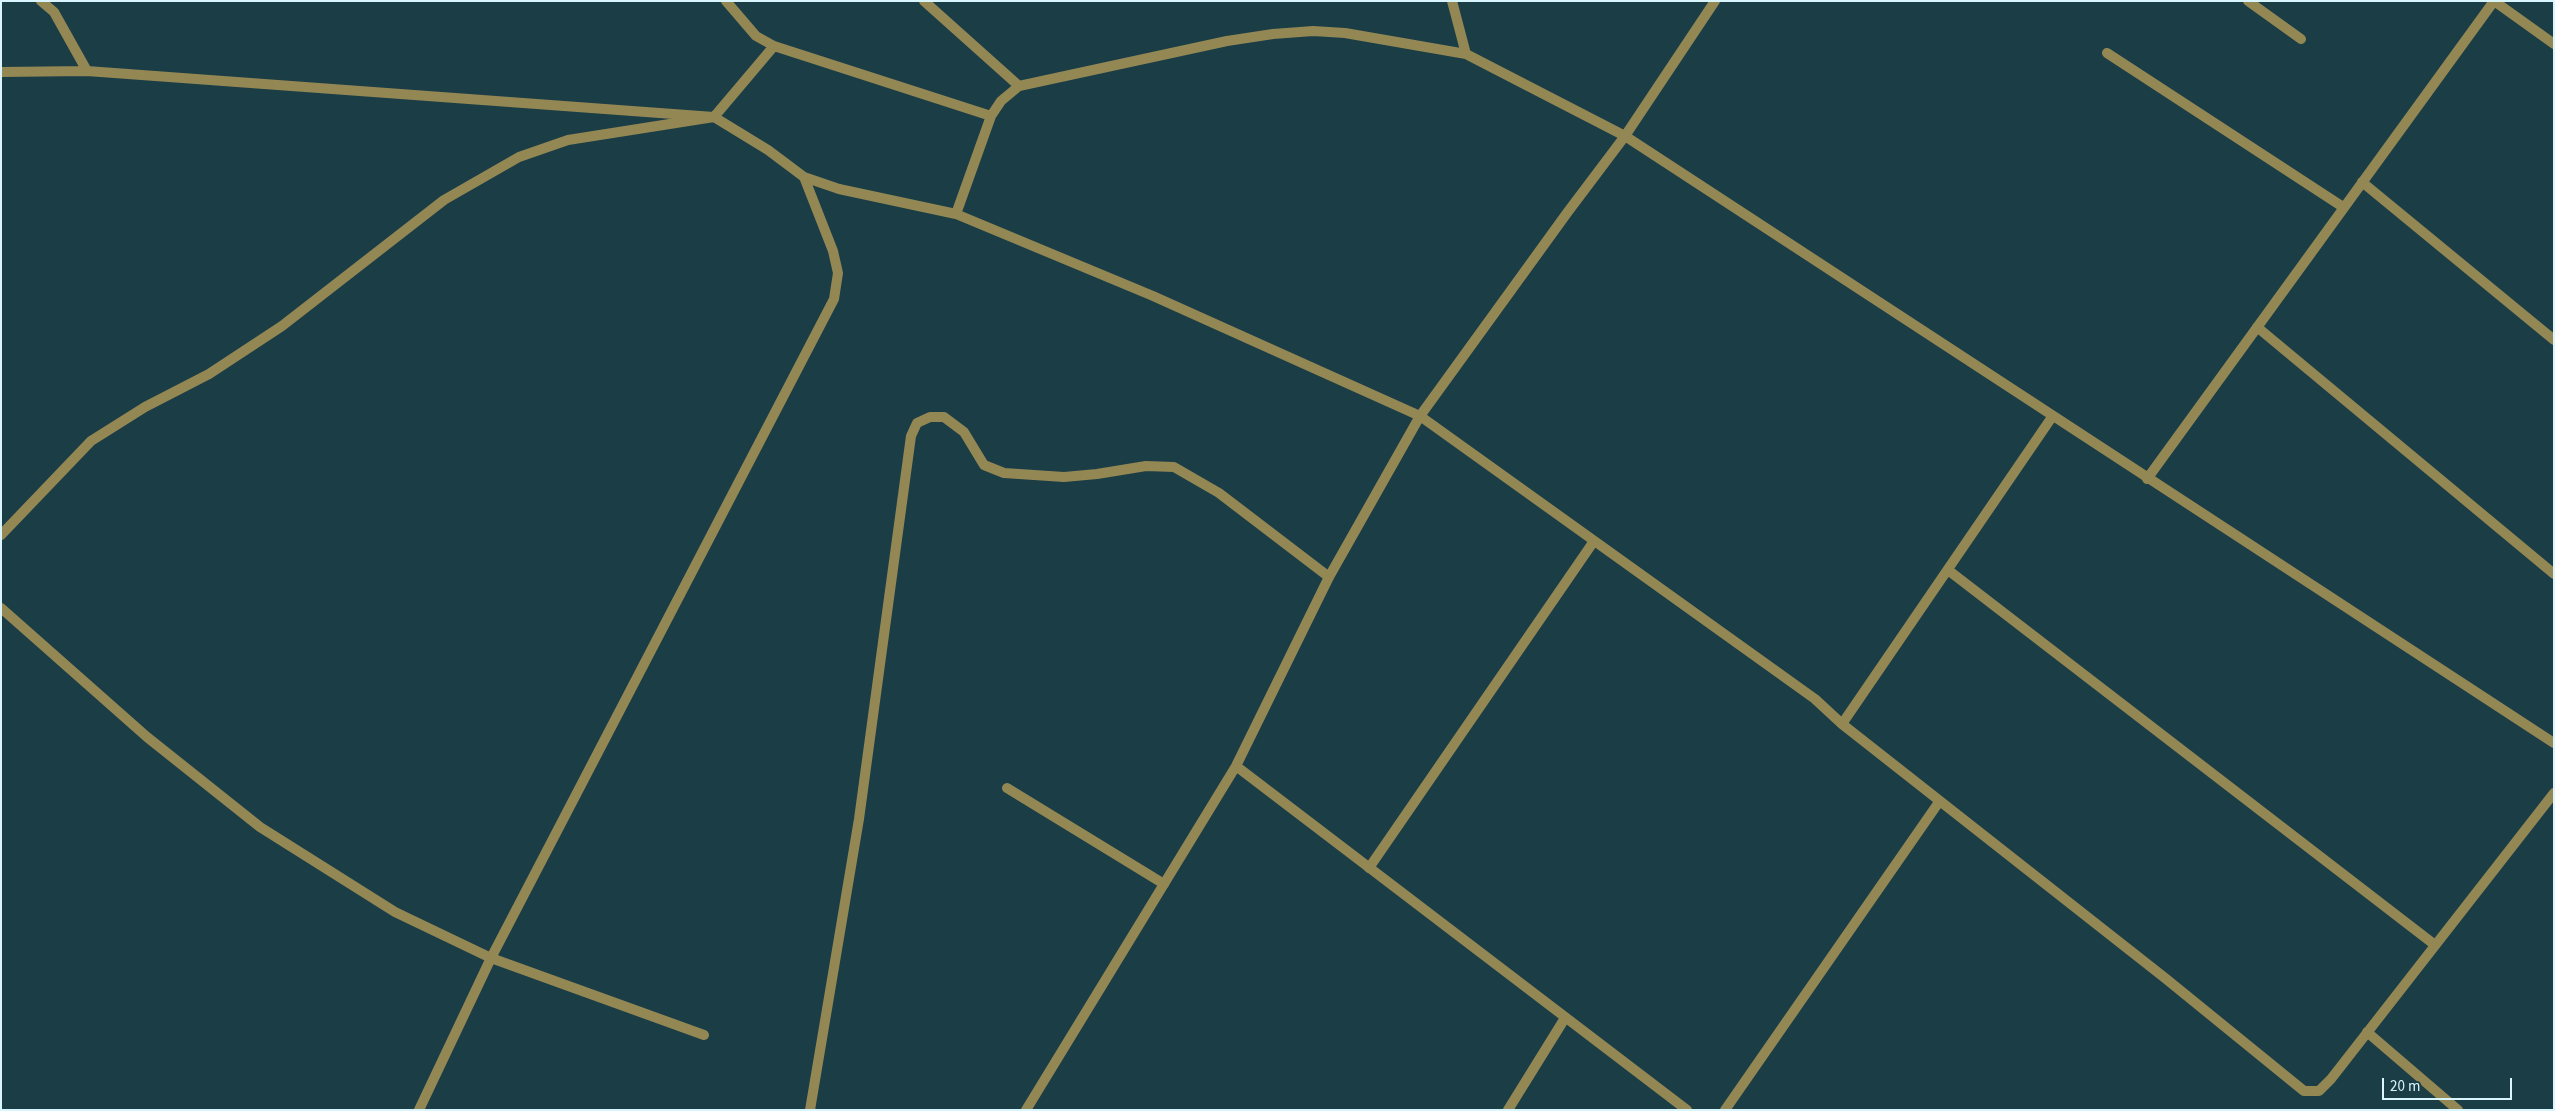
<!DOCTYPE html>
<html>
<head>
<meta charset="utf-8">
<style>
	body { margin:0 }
	#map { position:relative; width:2555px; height:1111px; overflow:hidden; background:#1b3d46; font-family:"Source Sans 3",sans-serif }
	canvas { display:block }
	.frame { position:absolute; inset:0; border:2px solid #d9f6fe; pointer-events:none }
	.scale { position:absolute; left:2382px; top:1078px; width:130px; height:22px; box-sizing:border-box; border:2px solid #d9f6fe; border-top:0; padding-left:6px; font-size:15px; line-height:18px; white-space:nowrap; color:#d9f6fe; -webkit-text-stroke:4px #1b3d46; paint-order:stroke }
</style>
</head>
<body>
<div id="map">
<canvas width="2555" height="1111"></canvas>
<div class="frame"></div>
<div class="scale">20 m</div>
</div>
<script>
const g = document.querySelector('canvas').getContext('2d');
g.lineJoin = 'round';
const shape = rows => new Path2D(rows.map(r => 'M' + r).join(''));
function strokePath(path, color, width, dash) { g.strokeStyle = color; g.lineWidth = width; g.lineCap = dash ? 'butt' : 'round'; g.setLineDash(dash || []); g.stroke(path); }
const minor = shape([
	[41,1,54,12,87,71],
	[726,1,756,36,774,46,991,116],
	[924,1,1019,86,1001,101,991,116,956,214],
	[1452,1,1466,54,1625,136,2554,743],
	[2248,1,2301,39],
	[2494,1,2554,44],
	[2107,53,2343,207],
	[1,72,87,71,714,117,768,150,804,177,839,189,956,214,1153,296,1420,416,1815,699,1842,724,2165,978,2304,1091,2319,1091,2331,1079,2554,793],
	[1019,86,1227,41,1273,34,1313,31,1345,33,1466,54],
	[2362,182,2554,340],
	[2257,327,2554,574],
	[2147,479,2494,1],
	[1,535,91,441,145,407,209,374,282,326,444,200,519,157,568,140,714,117,774,46],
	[1948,570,2435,945],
	[1,608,147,737,260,827,395,912,491,958,704,1035],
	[1842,724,2052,417],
	[1007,788,1164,884],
	[1369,868,1594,541],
	[2367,1032,2458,1110],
	[419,1110,491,958,834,299,838,273,833,251,804,177],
	[810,1110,859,819,911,436,917,423,930,417,944,417,964,432,984,465,1004,473,1064,477,1097,474,1146,466,1174,467,1219,493,1329,577],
	[1508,1110,1565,1018],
	[1725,1110,1939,802]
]);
const tertiary = shape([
	[1236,766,1687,1110],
	[1026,1110,1236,766,1329,577,1420,416,1567,213,1625,136,1715,1]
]);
strokePath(minor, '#938754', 10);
strokePath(tertiary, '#938754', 10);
</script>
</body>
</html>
